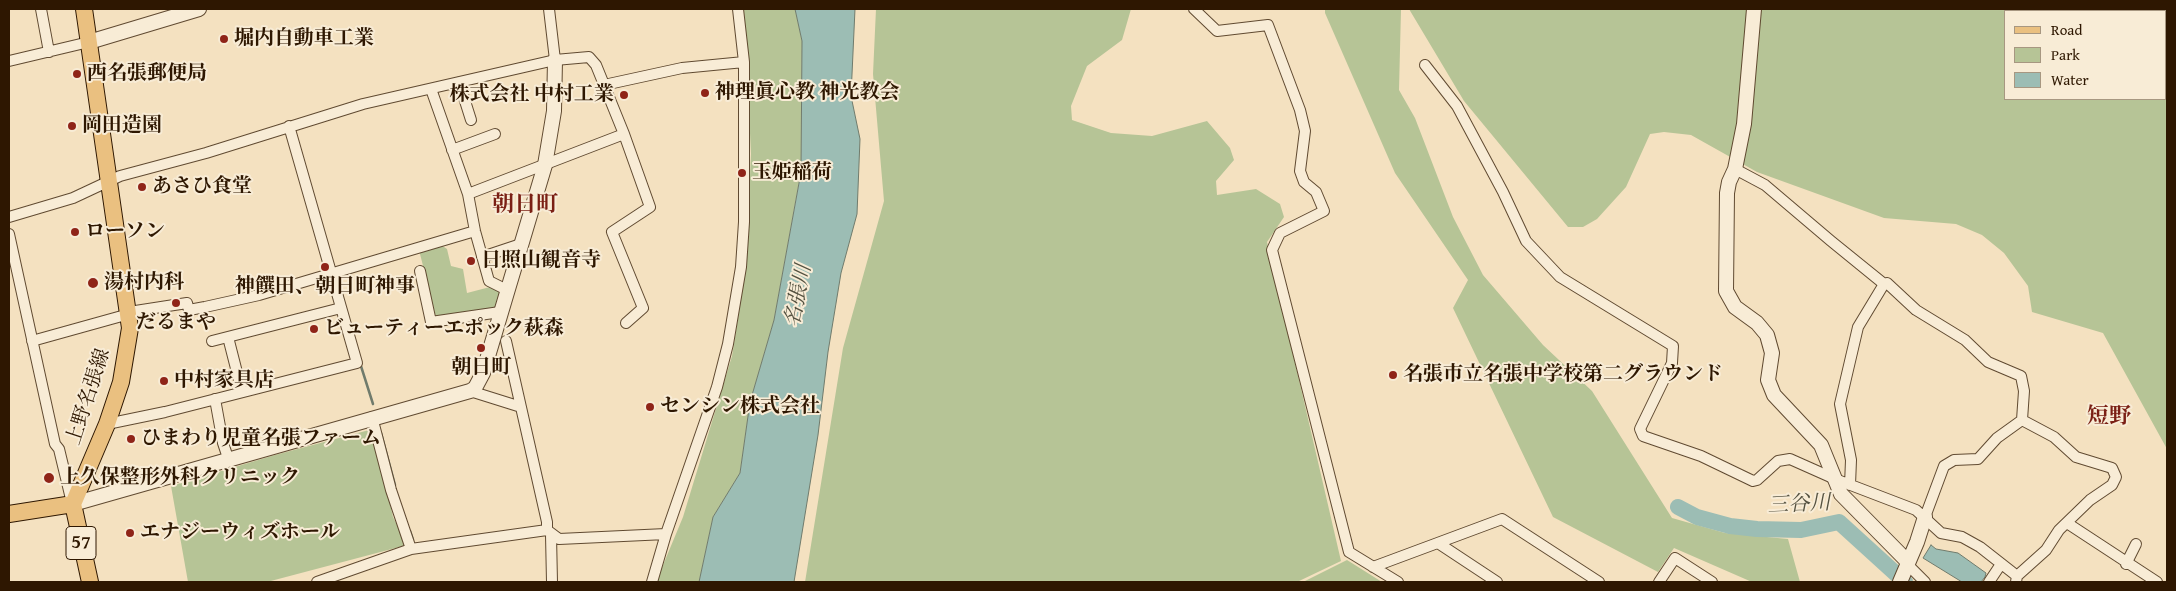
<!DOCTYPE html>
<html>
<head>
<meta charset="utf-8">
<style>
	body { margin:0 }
	#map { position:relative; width:2176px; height:591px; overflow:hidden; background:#f4e1c0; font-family:"Gentium Book Plus",serif }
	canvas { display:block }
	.frame { position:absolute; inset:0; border:10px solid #2e1701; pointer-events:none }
	.legend { position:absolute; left:2004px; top:10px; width:162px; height:90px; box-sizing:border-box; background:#f8ecd6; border:1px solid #a79781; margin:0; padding:6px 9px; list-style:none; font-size:15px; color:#2e1701 }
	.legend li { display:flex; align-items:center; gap:10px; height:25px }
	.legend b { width:25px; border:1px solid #a79781 }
</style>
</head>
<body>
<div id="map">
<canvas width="2176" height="591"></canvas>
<div class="frame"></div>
<ul class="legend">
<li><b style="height:6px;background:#eac080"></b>Road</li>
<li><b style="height:14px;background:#b6c496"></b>Park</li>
<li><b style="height:14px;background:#9cbdb4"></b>Water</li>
</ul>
</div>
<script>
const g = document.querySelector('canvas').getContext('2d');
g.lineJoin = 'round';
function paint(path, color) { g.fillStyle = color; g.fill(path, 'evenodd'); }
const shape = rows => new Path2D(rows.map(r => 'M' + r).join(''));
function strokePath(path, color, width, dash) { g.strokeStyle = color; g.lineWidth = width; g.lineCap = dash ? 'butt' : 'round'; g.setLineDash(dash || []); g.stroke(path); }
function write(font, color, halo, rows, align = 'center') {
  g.font = font + ' "Gentium Book Plus","Noto Serif JP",serif'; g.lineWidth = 4; g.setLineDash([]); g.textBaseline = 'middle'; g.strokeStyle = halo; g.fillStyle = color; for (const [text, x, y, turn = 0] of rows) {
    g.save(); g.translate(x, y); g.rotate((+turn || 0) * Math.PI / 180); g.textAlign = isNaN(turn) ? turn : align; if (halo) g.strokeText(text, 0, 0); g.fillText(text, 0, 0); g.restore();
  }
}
const green = shape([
	[744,9,795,9,802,41,801,171,774,320,750,402,740,473,713,517,699,582,656,582,683,517,732,356,740,306,746,259,751,154],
	[876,9,1131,9,1122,40,1087,66,1071,106,1072,120,1111,133,1152,136,1207,121,1230,148,1234,160,1216,181,1217,195,1256,189,1280,204,1284,217,1267,242,1341,561,1297,582,805,582,843,348,884,201,873,74],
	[1325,9,1401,9,1399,90,1415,118,1453,217,1483,275,1543,345,1592,391,1672,518,1725,533,1788,539,1800,582,1752,582,1674,548,1658,572,1553,517,1453,308,1468,280,1395,173,1325,13],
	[1409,9,2167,9,2167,449,2103,333,2032,312,2028,286,2004,253,1982,235,1956,224,1884,218,1757,172,1691,135,1664,132,1650,134,1626,187,1597,219,1583,227,1568,227,1464,101],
	[2005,11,2165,11,2165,99,2005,99],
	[441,245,447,249,451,266,463,269,467,293,490,287,504,294,498,310,436,317,419,250],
	[373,429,393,517,407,545,267,582,188,582,171,486,275,455],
	[1347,560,1382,582,1303,582]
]);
const water = shape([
	[795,9,855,9,851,96,860,139,857,214,841,273,828,352,818,435,794,582,699,582,713,517,740,473,750,402,774,320,801,172,802,41,795,9],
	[1931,545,1936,549,1958,553,1986,573,1985,577,1981,582,1962,582,1923,558,1931,545]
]);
const stream = shape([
	[360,363,373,404],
	[381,433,395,485],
	[410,531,413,540,412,541]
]);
const river = shape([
	[1678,507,1697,517,1730,526,1757,529,1801,530,1839,522,1905,582]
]);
const minor = shape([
	[41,9,49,52],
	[549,9,555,60],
	[1194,9,1217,31,1268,25,1300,110,1305,131,1300,171,1304,182,1316,192,1324,211,1280,233,1272,250,1349,552,1398,582],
	[9,61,89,42],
	[1425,65,1457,106,1503,192,1526,241,1560,277,1673,346,1672,363,1640,429,1643,436,1701,456,1753,481,1757,480,1778,461,1790,459,1835,479,1916,510,1941,533,1962,537,1980,547,2017,576],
	[459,82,471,120],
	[604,85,682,68,744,62],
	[431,89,468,194,475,231,489,281,507,290],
	[452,150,495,134],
	[1735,169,1765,185,1831,241,1884,284,1887,283,1916,310,1965,340,1988,362,2021,376,2024,391,2022,420],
	[468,194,624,134],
	[9,217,73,198,120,176,206,153,363,104,555,60,589,57,596,65,624,134,650,207,612,232,643,308,626,323],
	[9,234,55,444,59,449,72,503],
	[482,257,521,244],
	[420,271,431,322,500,312],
	[129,312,187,303,189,310,205,307,259,295,475,231],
	[228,337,242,392],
	[32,341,129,314],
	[212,341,341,308],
	[506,341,547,522,547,530,559,539,666,534],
	[470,391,521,407],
	[215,399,223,443,229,461],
	[372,417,391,490,411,549],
	[107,424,165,412,357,363,289,126],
	[1850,485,1851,460,1840,404,1858,327,1884,284],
	[1925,517,1944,466,1954,460,1978,459,1997,438,2022,420],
	[2067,523,2157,582],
	[551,535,552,582],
	[1438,543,1497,582],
	[2126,564,2136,544],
	[1908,565,1925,582],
	[1373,567,1502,519,1599,582],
	[317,582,411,549,547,530],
	[652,582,666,534,717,387,728,344,741,267,744,222,744,62,738,9],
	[1659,582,1675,558,1712,582],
	[1989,582,2001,564],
	[2016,582,2017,576,2046,550,2059,530,2090,500,2112,485,2116,477,2112,468,2076,457,2054,437,2022,420]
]);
const tertiary = shape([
	[1754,9,1744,124,1735,169,1729,182,1727,193,1726,291,1735,307,1757,323,1767,335,1772,353,1768,380,1774,395,1821,445,1841,494,1908,562],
	[89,42,199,9],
	[73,504,470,391,475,388,483,373,545,165,554,111,555,60],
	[1900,582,1917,542,1925,517]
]);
const primary = shape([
	[84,9,130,328,121,382,107,424,73,504,90,582],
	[9,514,73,504]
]);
const markers = [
	[224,39,5,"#8f2418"],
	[77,74,5,"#8f2418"],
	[705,93,5,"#8f2418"],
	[624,95,5,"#8f2418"],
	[72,126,5,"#8f2418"],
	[742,173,5,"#8f2418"],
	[142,187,5,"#8f2418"],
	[75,232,5,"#8f2418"],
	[471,261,5,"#8f2418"],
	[325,267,5,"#8f2418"],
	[93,283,6,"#8f2418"],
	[176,303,5,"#8f2418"],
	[314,329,5,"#8f2418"],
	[481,348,5,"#8f2418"],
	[1393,375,5,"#8f2418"],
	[164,381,5,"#8f2418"],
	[650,407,5,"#8f2418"],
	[131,439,5,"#8f2418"],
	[49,478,6,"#8f2418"],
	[130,533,5,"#8f2418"]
];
const shields = [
	[81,543,30]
];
const shieldNames = [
	["57",81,543]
];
const poiNames = [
	["堀内自動車工業",234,39],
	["西名張郵便局",87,74],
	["神理眞心教 神光教会",715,93],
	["株式会社 中村工業",614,95,"right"],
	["岡田造園",82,126],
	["玉姫稲荷",752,173],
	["あさひ食堂",152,187],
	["ローソン",85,232],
	["日照山観音寺",481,261],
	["湯村内科",104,283],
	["神饌田、朝日町神事",325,287,"center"],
	["だるまや",176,323,"center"],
	["ビューティーエポック萩森",324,329],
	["朝日町",481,368,"center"],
	["名張市立名張中学校第二グラウンド",1403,375],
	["中村家具店",174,381],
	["センシン株式会社",660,407],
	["ひまわり児童名張ファーム",141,439],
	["上久保整形外科クリニック",60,478],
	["エナジーウィズホール",140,533]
];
const streetNames = [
	["上野名張線",89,397,-72]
];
const waterNames = [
	["名張川",799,296,-79],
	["三谷川",1799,505,-3]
];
const quarterNames = [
	["朝日町",525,205],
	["短野",2109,417]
];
paint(green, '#b6c496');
paint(water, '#9cbdb4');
strokePath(water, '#707b6c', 1);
strokePath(stream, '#707b6c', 2.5);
strokePath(river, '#9cbdb4', 16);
strokePath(minor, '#604a31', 12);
strokePath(tertiary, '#604a31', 16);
strokePath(primary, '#2e1701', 18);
strokePath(minor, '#f8ecd6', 10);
strokePath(tertiary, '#f8ecd6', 14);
strokePath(primary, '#eac080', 16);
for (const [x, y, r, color] of markers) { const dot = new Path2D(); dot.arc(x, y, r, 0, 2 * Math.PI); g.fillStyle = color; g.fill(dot); strokePath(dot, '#f8ecd6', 2); }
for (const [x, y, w] of shields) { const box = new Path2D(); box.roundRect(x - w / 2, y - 16.5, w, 33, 4); g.fillStyle = '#f8ecd6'; g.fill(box); strokePath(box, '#2e1701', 1); }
write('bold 19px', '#2e1701', null, shieldNames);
write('bold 20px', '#2e1701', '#f8ecd6', poiNames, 'left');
write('20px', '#2e1701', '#f8ecd6', streetNames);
write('italic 21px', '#545140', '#f8ecd6', waterNames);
write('bold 22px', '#7a1f14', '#f8ecd6', quarterNames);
</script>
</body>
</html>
